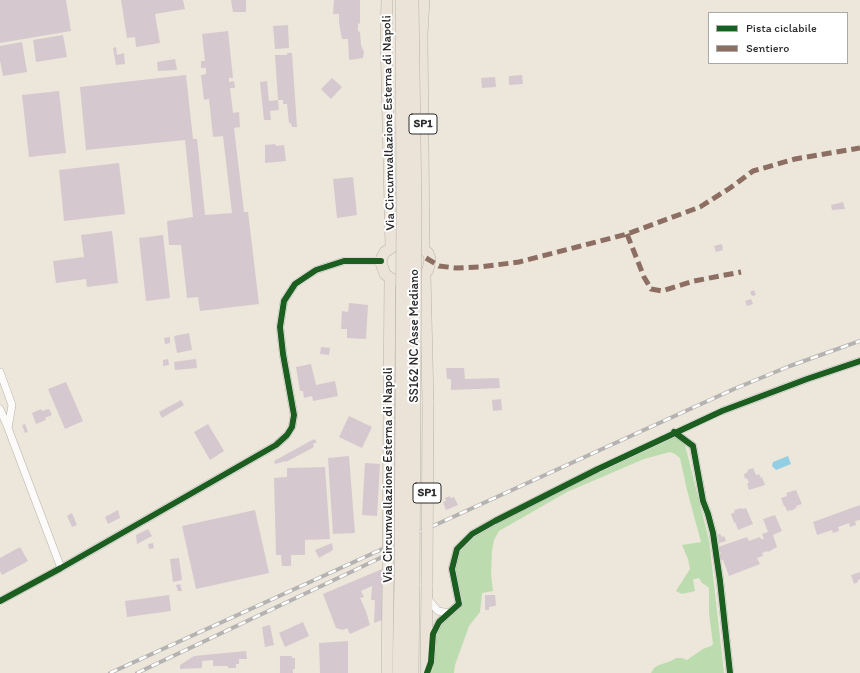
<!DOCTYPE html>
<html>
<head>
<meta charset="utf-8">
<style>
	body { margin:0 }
	#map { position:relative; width:860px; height:673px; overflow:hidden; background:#ede6da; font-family:Itim,sans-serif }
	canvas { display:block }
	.legend { position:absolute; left:708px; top:12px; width:140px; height:52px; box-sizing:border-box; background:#fff; border:1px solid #aaa; margin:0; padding:5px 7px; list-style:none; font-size:12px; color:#2b2b2b }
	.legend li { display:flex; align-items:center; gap:8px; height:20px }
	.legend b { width:20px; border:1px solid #aaa }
</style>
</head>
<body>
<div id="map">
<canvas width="860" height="673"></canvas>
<ul class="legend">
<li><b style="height:5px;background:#1b5e20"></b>Pista ciclabile</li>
<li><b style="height:5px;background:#8d6e63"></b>Sentiero</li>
</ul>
</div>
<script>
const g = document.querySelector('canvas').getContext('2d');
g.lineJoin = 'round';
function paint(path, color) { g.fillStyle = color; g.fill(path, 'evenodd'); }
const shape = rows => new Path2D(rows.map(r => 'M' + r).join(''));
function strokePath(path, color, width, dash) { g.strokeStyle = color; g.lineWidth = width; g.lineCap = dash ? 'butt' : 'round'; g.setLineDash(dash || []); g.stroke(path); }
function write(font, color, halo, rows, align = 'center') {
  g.font = font + ' Itim,sans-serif'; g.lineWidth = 4; g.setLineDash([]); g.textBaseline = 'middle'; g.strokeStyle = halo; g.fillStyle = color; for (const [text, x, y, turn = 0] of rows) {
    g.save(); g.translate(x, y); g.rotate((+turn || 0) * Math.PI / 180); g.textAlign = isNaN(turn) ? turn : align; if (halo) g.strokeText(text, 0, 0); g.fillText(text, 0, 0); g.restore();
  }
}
const green = shape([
	[675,436,682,440,685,445,709,540,724,673,651,673,654,668,659,665,671,661,676,658,682,658,687,660,703,649,711,646,713,644,709,613,709,588,707,586,702,583,699,578,696,579,693,579,695,591,682,594,676,591,690,569,688,559,682,545,701,542,687,490,680,458,675,454,670,452,644,459,567,492,499,531,494,540,492,551,491,574,493,591,482,593,480,612,469,626,455,665,454,673,432,673,435,632,444,620,456,612,461,607,463,602,456,574,455,565,457,556,471,538,521,509]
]);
const water = shape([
	[788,456,791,464,776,470,772,466,773,462]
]);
const building = shape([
	[0,0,66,0,71,31,0,43],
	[121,0,183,0,185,9,155,14,160,43,136,47,135,37,127,38],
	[231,0,246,0,246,12,233,12],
	[334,0,360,0,360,24,358,23,358,31,360,32,361,45,364,52,363,58,350,60,349,59,348,39,342,39,339,23,339,14,333,14],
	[288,25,289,48,275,49,273,26],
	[228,31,233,78,229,78,229,82,234,81,235,88,230,88,233,113,239,112,240,127,234,128,244,212,248,212,259,304,200,311,198,297,187,298,181,245,169,245,167,221,193,217,185,140,86,150,80,87,186,75,193,139,197,139,205,215,232,213,223,136,213,137,209,99,204,100,201,75,206,74,206,68,201,68,201,61,205,61,202,34],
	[63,35,67,57,36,62,33,40],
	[22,42,27,72,3,76,0,60,0,46],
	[116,47,117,55,124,53,125,64,116,65,113,48],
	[287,53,292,53,297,127,292,127,291,123,289,123,287,104,283,104,283,100,278,100,275,55,287,55],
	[175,59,177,70,158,71,157,62],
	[522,75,523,84,509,85,509,76],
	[495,77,496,87,482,88,481,78],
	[332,78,342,87,331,99,321,89],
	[267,81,269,101,278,100,279,110,270,111,271,120,264,120,260,82],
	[59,91,66,153,29,157,22,95],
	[275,144,276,146,284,145,286,161,265,163,265,145],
	[119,163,125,214,64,221,59,170],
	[353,177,357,215,337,218,333,179],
	[843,202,845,209,832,210,831,205],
	[112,231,118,283,87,287,86,279,56,283,53,261,84,257,81,235],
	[163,235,170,298,146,301,139,238],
	[722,244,723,250,716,252,714,246],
	[754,290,756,295,752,296,750,292],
	[751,299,753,304,747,306,745,301],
	[349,303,368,305,366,339,347,338,347,329,341,329,342,311,348,312],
	[189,333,192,350,177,353,174,336],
	[170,337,170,343,165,344,164,338],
	[321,347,330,348,329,355,320,354],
	[168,359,169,365,163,366,163,360],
	[196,359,197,368,175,370,174,362],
	[311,364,316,385,335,381,338,396,313,401,312,396,304,398,303,391,300,391,296,367],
	[446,368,464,368,465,379,499,378,500,388,451,390,451,379,447,379],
	[66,382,83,421,65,429,48,389],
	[501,399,502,410,493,411,492,400],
	[181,400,184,405,162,418,159,412],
	[41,409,42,411,49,409,52,415,45,418,46,420,36,424,32,413],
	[349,416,372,427,362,448,339,437],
	[25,424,28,432,25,433,22,425],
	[208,424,224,451,210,460,194,432],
	[314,439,317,442,313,444,314,447,286,462,286,461,275,464,274,461],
	[349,456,355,533,333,534,328,458],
	[365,463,380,464,377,516,362,515],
	[325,467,330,539,305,540,305,555,291,555,291,566,282,566,281,555,276,555,274,478,287,477,287,468],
	[753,468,756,475,759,474,761,478,762,477,765,485,749,490,747,483,749,483,747,478,745,479,744,474,748,472,747,470],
	[796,490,802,504,796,506,797,507,793,510,787,511,785,506,784,506,781,498,787,496,786,493],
	[450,496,450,498,454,497,458,505,446,510,443,502,446,501,445,498],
	[860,505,860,520,855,521,856,525,850,527,849,523,838,527,839,531,833,533,832,530,817,535,813,522],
	[742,508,742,509,746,508,753,524,738,530,735,522,734,523,731,514,735,512,734,510],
	[118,510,120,518,108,524,105,517],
	[255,510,269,573,196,589,182,526],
	[72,513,77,525,72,527,67,516],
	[775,515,782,531,773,535,777,547,768,552,767,551,762,553,763,556,757,558,760,564,729,576,723,560,721,561,719,555,721,554,718,547,747,537,749,541,760,537,761,539,764,539,762,534,768,532,763,519],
	[148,529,152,536,137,544,136,535],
	[718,534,720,534,722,537,724,536,726,541,719,543],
	[153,543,154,548,149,549,148,544],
	[332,543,333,550,319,558,315,550],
	[20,547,28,561,2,575,0,571,0,558],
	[179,558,182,580,173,582,170,559],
	[382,569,382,620,374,623,375,600,371,600,372,586,361,591,364,597,360,598,366,611,370,625,350,634,347,628,343,630,336,628,323,594],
	[860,572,860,579,858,580,858,582,854,584,851,575],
	[180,584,182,591,178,591,176,585],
	[169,595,171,611,127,617,125,601],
	[485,595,495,595,496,605,495,606,489,607,489,610,485,610],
	[303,622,309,636,285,647,279,633],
	[270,625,274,645,265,647,262,627],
	[348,641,348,673,320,673,319,643],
	[246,651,247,659,239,659,239,664,236,664,236,668,228,668,228,666,213,666,213,660,202,661,202,668,180,669,180,665,194,656],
	[280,656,292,656,292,658,295,658,295,669,293,669,293,673,280,673]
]);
const street = shape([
	[0,372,12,405,8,428,0,409],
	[8,428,61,568],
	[674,432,693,446,703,501,708,514,713,533,720,581,730,673],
	[427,598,438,611,449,613],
	[0,601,61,568,276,445,287,435,292,427,294,415,283,354,280,327,284,301,295,284,316,270,344,261,381,261],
	[431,661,433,634,439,622,459,604,452,569,457,549,472,534,495,521,598,469,722,411,807,379,860,361]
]);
const primary = shape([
	[387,0,386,36,391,247],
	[424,0,422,35,424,249],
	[395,245,385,252,382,257,381,263,385,274,390,278,395,280],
	[419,246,428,253,430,259,428,270,421,278],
	[425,274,428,402],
	[389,403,390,278],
	[387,673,388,582],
	[426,673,427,584]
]);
const highway = shape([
	[399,673,401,583],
	[412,673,413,584]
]);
const rail = shape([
	[110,673,734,389,790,366,860,341],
	[137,673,353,571,415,541]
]);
const primaryBridge = shape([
	[388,582,389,403],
	[427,584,428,402]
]);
const highwayBridge = shape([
	[412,0,415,210,413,584],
	[401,583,403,211,402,0]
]);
const quiet = shape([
	[627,234,644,277,651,289,662,291,694,281,741,272],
	[426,258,439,266,456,268,480,267,519,262,577,247,627,234,700,207,730,188,753,171,795,159,860,148]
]);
const cycleway = shape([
	[674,432,693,446,703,501,708,514,713,533,720,581,730,673],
	[0,601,61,568,276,445,287,435,292,427,294,415,283,354,280,327,284,301,295,284,316,270,344,261,381,261],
	[427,673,431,662,433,634,439,622,459,604,452,569,457,549,472,534,495,521,598,469,722,411,807,379,860,361]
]);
const shields = [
	[423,124,28],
	[427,493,28]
];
const shieldNames = [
	["SP1",423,124],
	["SP1",427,493]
];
const streetNames = [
	["Via Circumvallazione Esterna di Napoli",389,123,-91],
	["SS162 NC Asse Mediano",415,336,-90],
	["Via Circumvallazione Esterna di Napoli",389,475,-90]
];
paint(green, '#bcdcaf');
paint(water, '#92cee4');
paint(building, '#d5c9cf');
strokePath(street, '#b7b2ab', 8);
strokePath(primary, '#b7b2ab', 12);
strokePath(highway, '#b7b2ab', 14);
strokePath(street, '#fcfbf9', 7);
strokePath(primary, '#ebe3d7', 11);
strokePath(highway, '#ebe3d7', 13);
strokePath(rail, '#b4b3b1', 4);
strokePath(rail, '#fff', 2.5, [8]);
strokePath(primaryBridge, '#b7b2ab', 12, []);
strokePath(highwayBridge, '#b7b2ab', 14, []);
strokePath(primaryBridge, '#ebe3d7', 11);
strokePath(highwayBridge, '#ebe3d7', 13);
strokePath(quiet, '#8d6e63', 5, [10, 5]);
strokePath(cycleway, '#1b5e20', 6);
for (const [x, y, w] of shields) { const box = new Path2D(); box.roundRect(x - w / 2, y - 10, w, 20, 3); g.fillStyle = '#fff'; g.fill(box); strokePath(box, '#2b2b2b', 1); }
write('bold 12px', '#2b2b2b', null, shieldNames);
write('13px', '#2b2b2b', '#fff', streetNames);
</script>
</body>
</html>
